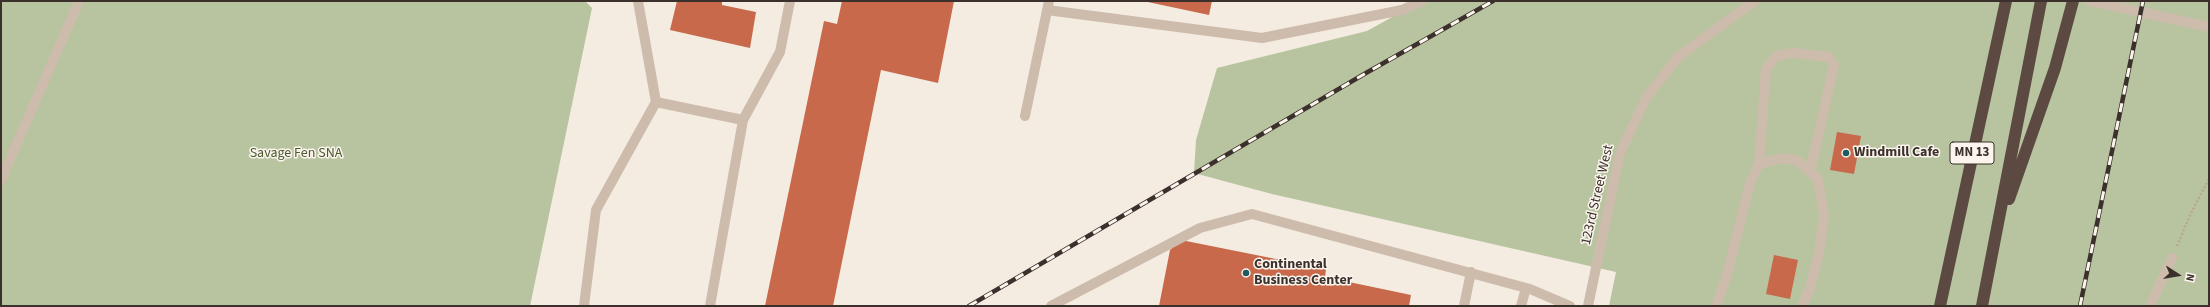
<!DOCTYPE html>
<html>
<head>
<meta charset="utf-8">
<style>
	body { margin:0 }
	#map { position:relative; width:2210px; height:307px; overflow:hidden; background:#f4ebe1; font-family:"Source Sans 3",sans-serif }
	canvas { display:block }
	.frame { position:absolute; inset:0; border:2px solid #3b302b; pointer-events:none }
	.north { position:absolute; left:2158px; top:255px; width:40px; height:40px; -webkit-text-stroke:3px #fbf5ee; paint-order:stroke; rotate:102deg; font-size:11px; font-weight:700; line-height:16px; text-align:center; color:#3b302b }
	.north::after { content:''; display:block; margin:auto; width:14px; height:18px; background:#3b302b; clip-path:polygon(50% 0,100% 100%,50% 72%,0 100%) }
</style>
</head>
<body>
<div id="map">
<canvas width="2210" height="307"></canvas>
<div class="frame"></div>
<div class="north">N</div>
</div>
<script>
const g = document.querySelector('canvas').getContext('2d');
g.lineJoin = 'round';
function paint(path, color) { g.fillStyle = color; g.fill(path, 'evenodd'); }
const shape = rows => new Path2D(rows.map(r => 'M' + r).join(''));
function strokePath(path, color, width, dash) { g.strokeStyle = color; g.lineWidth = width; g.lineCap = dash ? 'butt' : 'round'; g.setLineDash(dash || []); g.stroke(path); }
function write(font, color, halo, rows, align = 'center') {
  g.font = font + ' "Source Sans 3",sans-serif'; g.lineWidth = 3; g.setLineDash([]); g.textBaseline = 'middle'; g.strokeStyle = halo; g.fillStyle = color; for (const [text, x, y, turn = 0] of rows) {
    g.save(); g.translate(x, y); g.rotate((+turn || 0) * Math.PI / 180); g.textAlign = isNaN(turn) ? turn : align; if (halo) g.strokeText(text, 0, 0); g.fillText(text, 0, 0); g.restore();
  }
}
const green = shape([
	[1,1,585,1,592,8,530,306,1,306],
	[1421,1,2209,1,2209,306,1609,306,1616,272,1272,194,1194,173,1196,140,1217,68,1367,31]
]);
const building = shape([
	[677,1,722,1,722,5,756,12,750,48,670,30],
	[842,1,954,1,938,83,881,70,833,306,765,306,824,21,837,24],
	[1143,1,1212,1,1209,15],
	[1837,132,1861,136,1854,174,1830,170],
	[1181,240,1326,269,1325,277,1411,295,1409,306,1159,306,1170,250],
	[1774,255,1798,260,1790,299,1766,294]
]);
const path = shape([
	[2177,246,2191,213,2209,179]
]);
const minor = shape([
	[2090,1,2209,27],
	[1047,10,1262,38,1402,10,1422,1],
	[656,102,743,120,710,306],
	[1025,116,1049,1],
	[743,120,780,52,790,1],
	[1759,164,1766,69,1776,56,1793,53,1829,57,1834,65,1810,172],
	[1,180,79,1],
	[584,306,596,210,656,102,638,1],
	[1051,306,1200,228,1252,214,1530,289,1570,306],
	[1464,306,1471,272],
	[1521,306,1526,288],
	[1588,306,1620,153,1646,98,1679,56,1755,1],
	[1716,306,1726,278,1750,183,1759,164,1781,158,1798,161,1818,179,1824,215,1819,253,1810,288,1802,306],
	[2150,306,2172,258]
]);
const highway = shape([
	[2009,199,2055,68,2073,1],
	[1940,306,2006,1],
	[1982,306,2041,1]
]);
const rail = shape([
	[969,306,1366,73,1493,1],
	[2080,306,2143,1]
]);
const markers = [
	[1846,153,4,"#1f5a5e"],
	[1246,273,4,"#1f5a5e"]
];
const shields = [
	[1972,153,44]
];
const shieldNames = [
	["MN 13",1972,153]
];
const poiNames = [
	["Windmill Cafe",1854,153],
	["Continental",1254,265],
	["Business Center",1254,281]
];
const parkNames = [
	["Savage Fen SNA",296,154]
];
const streetNames = [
	["123rd Street West",1598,195,-77]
];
paint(green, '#b8c4a0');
paint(building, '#c8694b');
strokePath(path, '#b9a596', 2.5, [2, 2]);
strokePath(minor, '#cdbbac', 10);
strokePath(highway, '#5c4a42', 12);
strokePath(rail, '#3b302b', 4.5);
strokePath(rail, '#fbf5ee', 3, [9]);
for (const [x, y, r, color] of markers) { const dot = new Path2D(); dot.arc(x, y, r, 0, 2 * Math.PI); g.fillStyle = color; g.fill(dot); strokePath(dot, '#fbf5ee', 1.5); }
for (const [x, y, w] of shields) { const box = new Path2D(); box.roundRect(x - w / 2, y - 11, w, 22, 3); g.fillStyle = '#fbf5ee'; g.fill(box); strokePath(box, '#3b302b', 1); }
write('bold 13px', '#3b302b', null, shieldNames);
write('bold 14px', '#3b302b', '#fbf5ee', poiNames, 'left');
write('14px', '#4a5a2e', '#fbf5ee', parkNames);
write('14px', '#3b302b', '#fbf5ee', streetNames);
</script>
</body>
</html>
